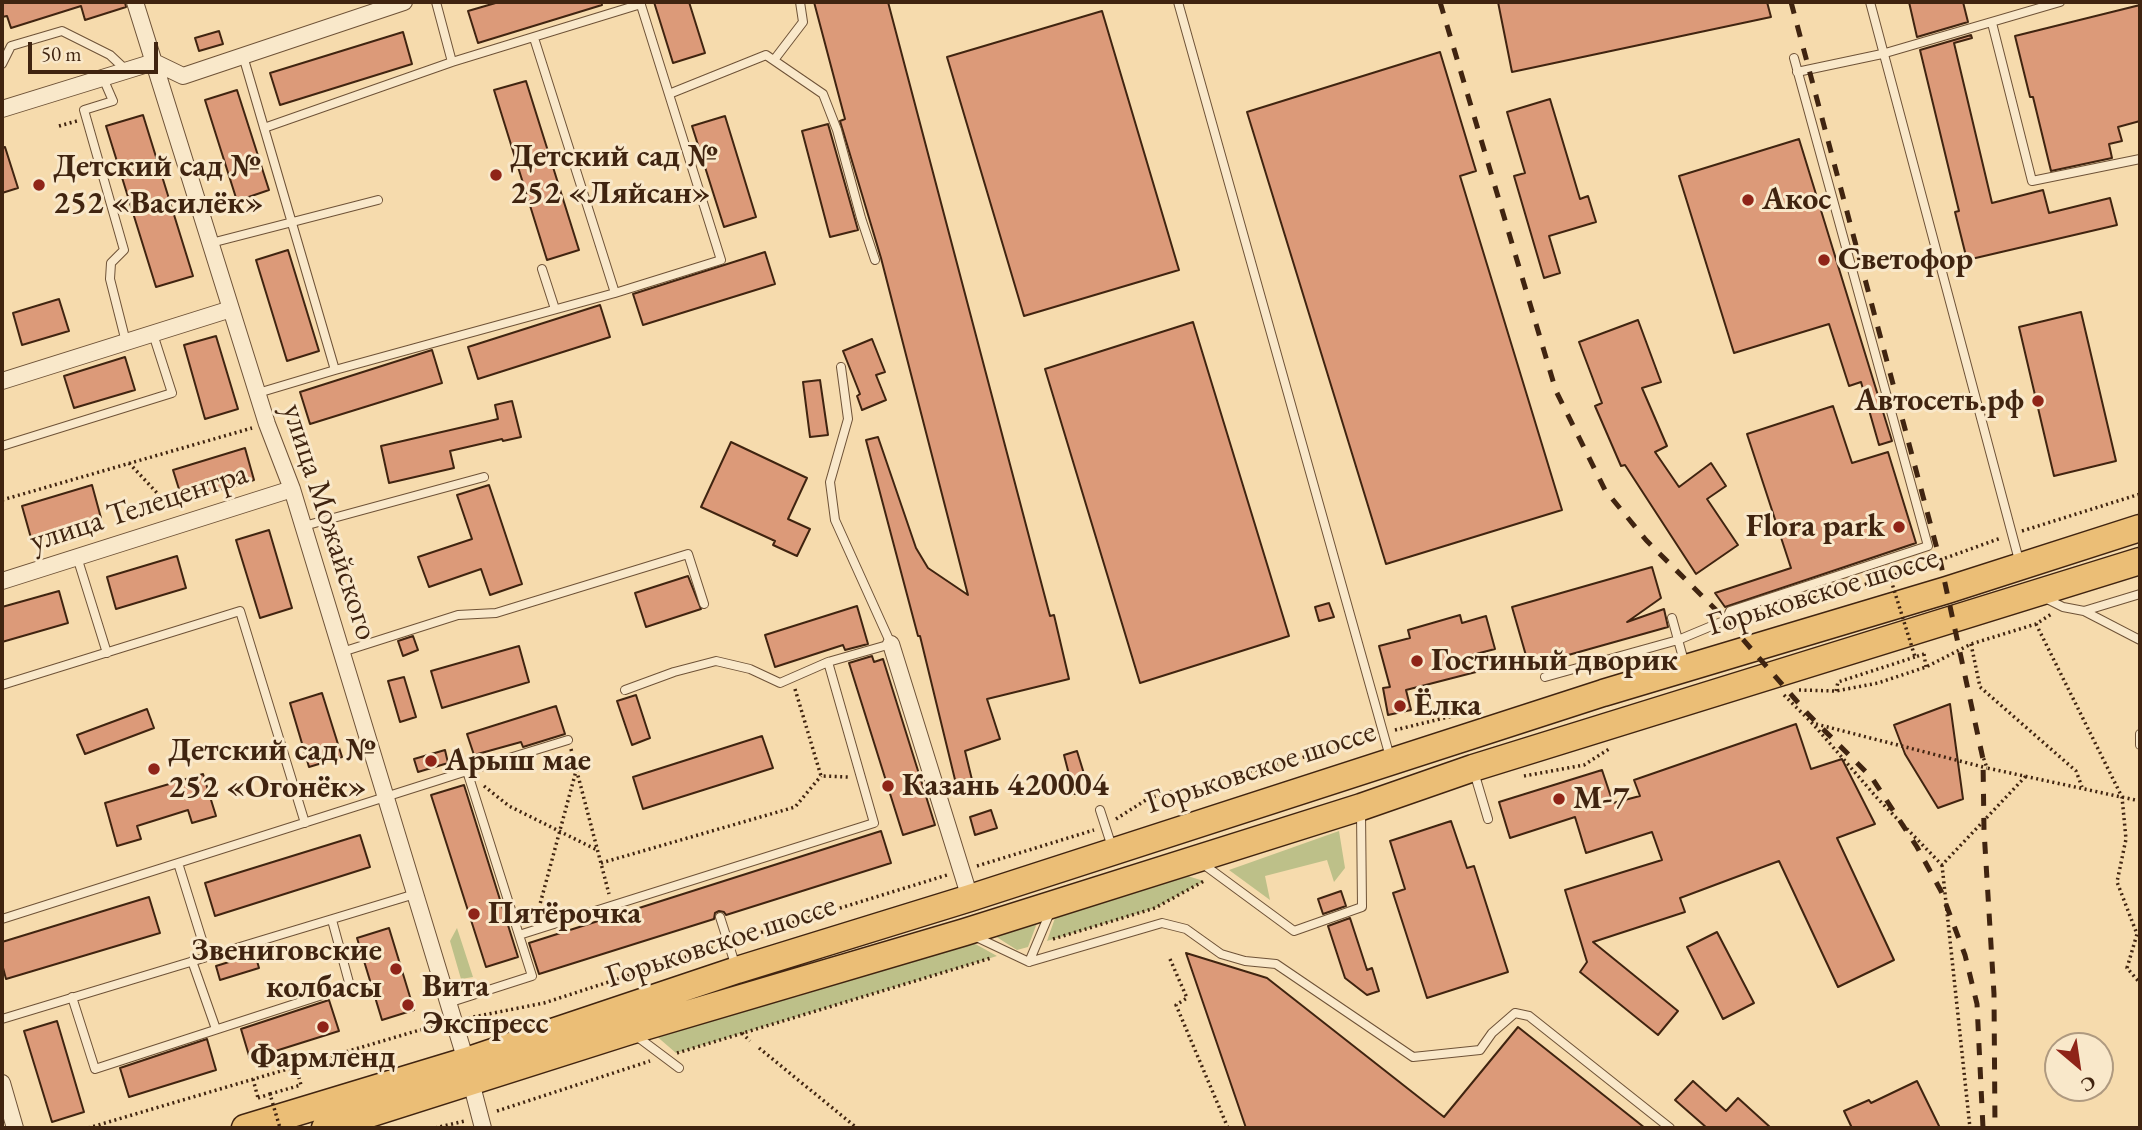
<!DOCTYPE html>
<html>
<head>
<meta charset="utf-8">
<style>
	body { margin:0 }
	#map { position:relative; width:2142px; height:1130px; overflow:hidden; background:#f6dbad; font-family:"EB Garamond",serif }
	canvas { display:block }
	.frame { position:absolute; inset:0; border:4px solid #402410; pointer-events:none }
	.north { position:absolute; left:2044px; top:1032px; width:70px; height:70px; box-sizing:border-box; background:#f9e8ca; border:2px solid #af9a80; border-radius:50%; rotate:151deg; font-size:19px; font-weight:700; line-height:28px; text-align:center; color:#402410 }
	.north::after { content:''; display:block; margin:auto; width:24px; height:32px; background:#8f2418; clip-path:polygon(50% 0,100% 100%,50% 72%,0 100%) }
	.scale { position:absolute; left:28px; top:42px; width:130px; height:32px; box-sizing:border-box; border:4px solid #402410; border-top:0; padding-left:9px; font-size:21px; line-height:24px; white-space:nowrap; color:#402410; -webkit-text-stroke:5px #f9e8ca; paint-order:stroke }
</style>
</head>
<body>
<div id="map">
<canvas width="2142" height="1130"></canvas>
<div class="frame"></div>
<div class="north">С</div>
<div class="scale">50 m</div>
</div>
<script>
const g = document.querySelector('canvas').getContext('2d');
g.lineJoin = 'round';
function paint(path, color) { g.fillStyle = color; g.fill(path, 'evenodd'); }
const shape = rows => new Path2D(rows.map(r => 'M' + r).join(''));
function strokePath(path, color, width, dash) { g.strokeStyle = color; g.lineWidth = width; g.lineCap = dash ? 'butt' : 'round'; g.setLineDash(dash || []); g.stroke(path); }
function write(font, color, halo, rows, align = 'center') {
  g.font = font + ' "EB Garamond",serif'; g.lineWidth = 6; g.setLineDash([]); g.textBaseline = 'middle'; g.strokeStyle = halo; g.fillStyle = color; for (const [text, x, y, turn = 0] of rows) {
    g.save(); g.translate(x, y); g.rotate((+turn || 0) * Math.PI / 180); g.textAlign = isNaN(turn) ? turn : align; if (halo) g.strokeText(text, 0, 0); g.fillText(text, 0, 0); g.restore();
  }
}
const green = shape([
	[1339,831,1345,868,1334,882,1327,860,1265,876,1270,900,1229,870],
	[1184,875,1204,881,1155,908,1047,941,1055,918],
	[1037,923,1028,947,1017,950,995,936],
	[457,928,473,977,461,979,450,941],
	[970,941,997,956,676,1053,654,1034,780,996,796,997]
]);
const building = shape([
	[2,2,125,2,126,7,85,20,81,6,11,28,7,16,2,17,2,2],
	[499,2,601,2,602,5,478,43,468,11,499,2],
	[654,2,689,2,705,53,673,63,654,2],
	[814,2,888,2,1050,616,1054,615,1069,679,987,699,1000,739,965,751,974,788,958,792,920,636,918,636,866,440,878,437,916,548,928,568,968,595,881,258,840,121,845,119,814,2],
	[1498,2,1767,2,1771,17,1512,72,1498,2],
	[1909,2,1963,2,1968,22,1917,37,1909,2],
	[2140,5,2140,121,2118,127,2122,141,2109,144,2112,158,2051,171,2033,97,2030,97,2015,36,2140,5],
	[1102,11,1179,270,1024,316,947,57,1102,11],
	[219,31,223,44,199,51,195,38,219,31],
	[403,32,412,64,280,105,270,73,403,32],
	[1971,35,1972,38,1954,43,1992,203,2043,190,2049,213,2110,198,2117,225,1967,260,1955,212,1959,211,1920,50,1971,35],
	[1440,52,1476,171,1460,176,1562,510,1386,564,1247,112,1440,52],
	[526,81,579,250,547,260,494,90,526,81],
	[237,90,269,190,237,201,205,100,237,90],
	[1550,99,1580,199,1588,196,1596,222,1549,236,1560,273,1544,278,1514,176,1525,173,1507,112,1550,99],
	[143,115,193,276,156,287,106,126,143,115],
	[725,116,756,217,724,227,692,126,725,116],
	[828,124,858,230,830,237,802,131,828,124],
	[1799,139,1892,441,1879,445,1861,382,1849,386,1829,324,1734,353,1679,176,1799,139],
	[5,147,18,188,2,193,2,148,5,147],
	[288,250,319,351,287,361,256,260,288,250],
	[765,252,775,284,643,325,633,294,765,252],
	[59,299,69,331,22,345,13,313,59,299],
	[600,305,610,337,478,379,468,347,600,305],
	[2081,312,2116,461,2054,476,2019,327,2081,312],
	[1638,320,1661,382,1642,388,1667,446,1655,452,1679,487,1711,463,1726,486,1707,499,1738,545,1696,574,1625,465,1621,466,1595,406,1602,403,1579,342,1638,320],
	[1193,322,1289,636,1140,683,1045,369,1193,322],
	[216,336,238,409,205,419,184,345,216,336],
	[872,339,885,372,876,375,886,400,862,410,857,396,860,394,843,351,872,339],
	[432,350,442,383,310,424,300,392,432,350],
	[125,357,135,390,74,408,64,376,125,357],
	[820,380,828,435,810,437,803,382,820,380],
	[512,401,521,437,503,441,502,439,450,451,454,468,389,483,381,446,498,419,495,405,512,401],
	[1833,406,1852,463,1888,452,1916,543,1725,607,1715,593,1791,568,1747,434,1833,406],
	[731,442,807,478,788,519,810,529,797,556,773,545,775,541,701,507,731,442],
	[245,448,254,480,183,502,173,470,245,448],
	[92,485,101,518,31,538,22,506,92,485],
	[489,485,522,584,490,595,481,569,429,587,418,557,472,539,457,495,489,485],
	[269,530,292,608,260,618,236,540,269,530],
	[177,556,186,588,116,609,107,577,177,556],
	[1652,567,1661,598,1627,622,1664,609,1668,627,1529,666,1512,607,1652,567],
	[688,576,701,609,646,627,635,593,688,576],
	[59,591,68,623,2,642,2,607,59,591],
	[1329,603,1334,617,1319,621,1315,607,1329,603],
	[857,606,868,644,845,650,843,645,775,667,765,635,857,606],
	[1460,615,1462,623,1486,616,1495,649,1472,655,1476,672,1406,690,1411,710,1388,715,1383,688,1390,687,1379,646,1410,638,1408,630,1460,615],
	[413,636,418,650,403,656,398,641,413,636],
	[519,646,529,682,442,708,431,671,519,646],
	[872,656,874,662,883,659,935,825,903,835,849,663,872,656],
	[404,677,416,717,400,722,388,681,404,677],
	[322,693,342,757,309,767,290,703,322,693],
	[636,695,650,738,632,745,617,701,636,695],
	[1950,704,1963,799,1938,808,1905,754,1894,725,1950,704],
	[556,706,565,734,523,747,521,742,474,755,467,734,556,706],
	[147,709,154,728,85,754,77,735,147,709],
	[1796,724,1811,769,1842,759,1875,824,1837,838,1894,960,1838,987,1779,861,1680,898,1685,912,1593,942,1678,1011,1658,1035,1580,972,1587,962,1565,890,1662,860,1652,832,1586,853,1575,817,1510,838,1499,802,1602,770,1613,803,1640,796,1634,780,1796,724],
	[762,736,773,768,643,809,633,777,762,736],
	[445,750,448,763,418,772,414,759,445,750],
	[1077,751,1089,790,1074,794,1064,755,1077,751],
	[203,774,216,816,192,823,188,810,137,826,141,839,117,846,105,803,203,774],
	[464,785,518,957,486,967,431,795,464,785],
	[991,810,997,828,975,835,970,817,991,810],
	[1451,821,1467,868,1474,866,1508,972,1427,998,1393,893,1405,889,1390,841,1451,821],
	[881,831,891,863,726,915,724,912,719,911,715,913,714,919,539,974,529,943,881,831],
	[360,835,370,867,215,916,205,883,360,835],
	[1341,891,1346,906,1323,914,1318,899,1341,891],
	[149,897,160,933,6,979,2,964,2,942,149,897],
	[1350,918,1367,970,1372,968,1379,991,1367,995,1345,978,1328,926,1350,918],
	[389,928,414,1010,382,1020,357,938,389,928],
	[1717,932,1754,1003,1723,1019,1687,947,1717,932],
	[1186,953,1267,978,1444,1117,1518,1027,1645,1128,1246,1128,1186,953],
	[255,954,259,968,220,980,216,966,255,954],
	[329,1000,339,1031,250,1059,241,1029,329,1000],
	[57,1021,84,1112,52,1122,24,1031,57,1021],
	[207,1039,216,1070,129,1097,120,1068,207,1039],
	[1693,1081,1726,1111,1738,1098,1771,1128,1707,1128,1675,1100,1693,1081],
	[1917,1081,1940,1128,1852,1128,1844,1111,1869,1100,1871,1103,1917,1081]
]);
const path = shape([
	[59,126,77,121],
	[129,463,174,511],
	[2,500,252,428],
	[2022,531,2140,494],
	[1905,566,1920,571,1940,560,2001,538],
	[1814,596,1815,599,1890,577],
	[2036,624,2122,797,2126,839,2117,882,2137,934,2127,968,2140,983],
	[1739,628,1783,608],
	[1971,644,1980,687,2076,771,2082,787],
	[1924,654,1926,667],
	[795,689,821,776,849,777],
	[1799,690,1836,691,1878,683,1926,667,1971,644,2036,624,2053,613],
	[1836,691,1838,682,1915,657],
	[1784,695,1813,724,1878,799,1942,865,2026,776],
	[1816,724,1987,768],
	[1395,730,1469,712],
	[1980,748,1987,768,2140,801],
	[571,749,609,894],
	[1524,776,1584,765,1609,749],
	[484,786,509,806,597,850],
	[1116,819,1149,798,1357,743,1374,736],
	[601,863,795,807,821,776],
	[1942,865,1970,1128],
	[977,866,1094,830],
	[536,919,576,771],
	[740,939,947,875],
	[1053,939,1155,908,1204,881],
	[1170,959,1187,998,1176,1005,1228,1128],
	[468,1018,544,1003,716,947],
	[742,1033,750,1041],
	[759,1048,857,1128],
	[677,1053,991,958],
	[253,1079,258,1098],
	[270,1094,301,1085,296,1067],
	[497,1111,650,1061],
	[88,1128,440,1024],
	[435,1128,465,1121]
]);
const lane = shape([
	[436,2,452,62],
	[1178,2,1390,757],
	[1870,2,2020,564],
	[1992,23,2032,181,2140,159],
	[534,38,615,293],
	[243,56,335,370],
	[774,60,803,22,800,2],
	[2,64,11,46,62,31,110,55,126,70],
	[1797,72,1882,54,2060,2],
	[103,78,113,101,84,110,124,250,111,263,110,279,126,342],
	[669,94,766,55,823,94,837,130,861,218,875,260],
	[264,128,452,62,641,4],
	[211,243,378,200],
	[542,269,555,309],
	[258,393,335,370,615,293,721,260,640,2],
	[2,446,172,393,153,334],
	[304,526,484,477],
	[77,557,107,653],
	[2045,598,2063,607,2084,611,2140,640],
	[2084,611,2140,594],
	[1672,618,1685,665],
	[342,652,458,615,496,613,688,554,704,604],
	[1545,677,1678,640,1726,620,1730,611,1928,546,1794,58],
	[2,685,240,611,305,823],
	[625,690,674,672,716,661,750,669,780,683,828,662],
	[2140,734,2140,745],
	[467,771,568,740],
	[1474,772,1488,819],
	[1100,810,1112,847],
	[178,863,207,956],
	[1203,864,1294,931,1362,907,1361,812],
	[720,917,736,967],
	[2,919,467,771,532,976,448,1003],
	[519,935,874,823,828,662,891,644,835,520,830,482,848,419,841,367],
	[974,936,1029,962,1162,923,1186,929,1221,954,1245,961,1276,964,1413,1057,1480,1050,1492,1033,1515,1013,1529,1016,1670,1128],
	[192,961,216,1029],
	[1029,962,1051,910],
	[72,997,95,1069,350,986,332,920],
	[2,1019,415,894],
	[635,1035,679,1068]
]);
const street = shape([
	[135,2,267,424,292,489,466,1061],
	[2,109,154,62,183,76,404,2],
	[2,381,231,309],
	[2,581,292,489],
	[891,644,970,898],
	[471,1082,483,1128],
	[2,1083,15,1128]
]);
const primary = shape([
	[245,1128,466,1061,737,970,970,898,1603,693,1947,590,2140,528],
	[325,1128,630,1031,965,932,1361,807,1473,768,2140,561]
]);
const rail = shape([
	[1440,2,1556,391,1605,490,1646,540,1726,620,1808,714,1872,778,1917,847,1941,891,1965,955,1977,1004,1983,1128],
	[1791,2,1940,560,1983,759,1984,830,1994,994,1995,1128]
]);
const pathBridge = shape([
	[1902,572,1890,577,1915,657,1924,654],
	[258,1098,270,1094,280,1128]
]);
const markers = [
	[496,175,7,"#8f2418"],
	[39,185,7,"#8f2418"],
	[1748,200,7,"#8f2418"],
	[1824,260,7,"#8f2418"],
	[2038,401,7,"#8f2418"],
	[1899,527,7,"#8f2418"],
	[1417,661,7,"#8f2418"],
	[1400,706,7,"#8f2418"],
	[431,761,7,"#8f2418"],
	[154,769,7,"#8f2418"],
	[888,786,7,"#8f2418"],
	[1559,799,7,"#8f2418"],
	[474,914,7,"#8f2418"],
	[396,969,7,"#8f2418"],
	[408,1005,7,"#8f2418"],
	[323,1027,7,"#8f2418"]
];
const poiNames = [
	["Детский сад №",510,157],
	["252 «Ляйсан»",510,194],
	["Детский сад №",53,167],
	["252 «Василёк»",53,204],
	["Акос",1762,200],
	["Светофор",1838,260],
	["Автосеть.рф",2024,401,"right"],
	["Flora park",1885,527,"right"],
	["Гостиный дворик",1431,661],
	["Ёлка",1414,706],
	["Детский сад №",168,751],
	["252 «Огонёк»",168,788],
	["Арыш мае",445,761],
	["Казань 420004",902,786],
	["М-7",1573,799],
	["Пятёрочка",488,914],
	["Звениговские",382,951,"right"],
	["колбасы",382,988,"right"],
	["Вита",422,987],
	["Экспресс",422,1024],
	["Фармленд",323,1058,"center"]
];
const streetNames = [
	["улица Телецентра",139,508,-18],
	["улица Можайского",329,522,72],
	["Горьковское шоссе",1823,592,-17],
	["Горьковское шоссе",1261,768,-18],
	["Горьковское шоссе",721,942,-18]
];
paint(green, '#bdc089');
paint(building, '#dc9a79');
strokePath(building, '#402410', 2);
strokePath(lane, '#6e5237', 10);
strokePath(street, '#6e5237', 18);
strokePath(primary, '#402410', 29);
strokePath(path, '#402410', 3.5, [2, 3.5]);
strokePath(lane, '#f9e8ca', 8);
strokePath(street, '#f9e8ca', 16);
strokePath(primary, '#ebbe76', 26);
strokePath(rail, '#402410', 5, [12, 12]);
strokePath(pathBridge, '#402410', 3.5, [2, 3.5]);
for (const [x, y, r, color] of markers) { const dot = new Path2D(); dot.arc(x, y, r, 0, 2 * Math.PI); g.fillStyle = color; g.fill(dot); strokePath(dot, '#f9e8ca', 2.5); }
write('bold 32px', '#402410', '#f9e8ca', poiNames, 'left');
write('32px', '#402410', '#f9e8ca', streetNames);
</script>
</body>
</html>
